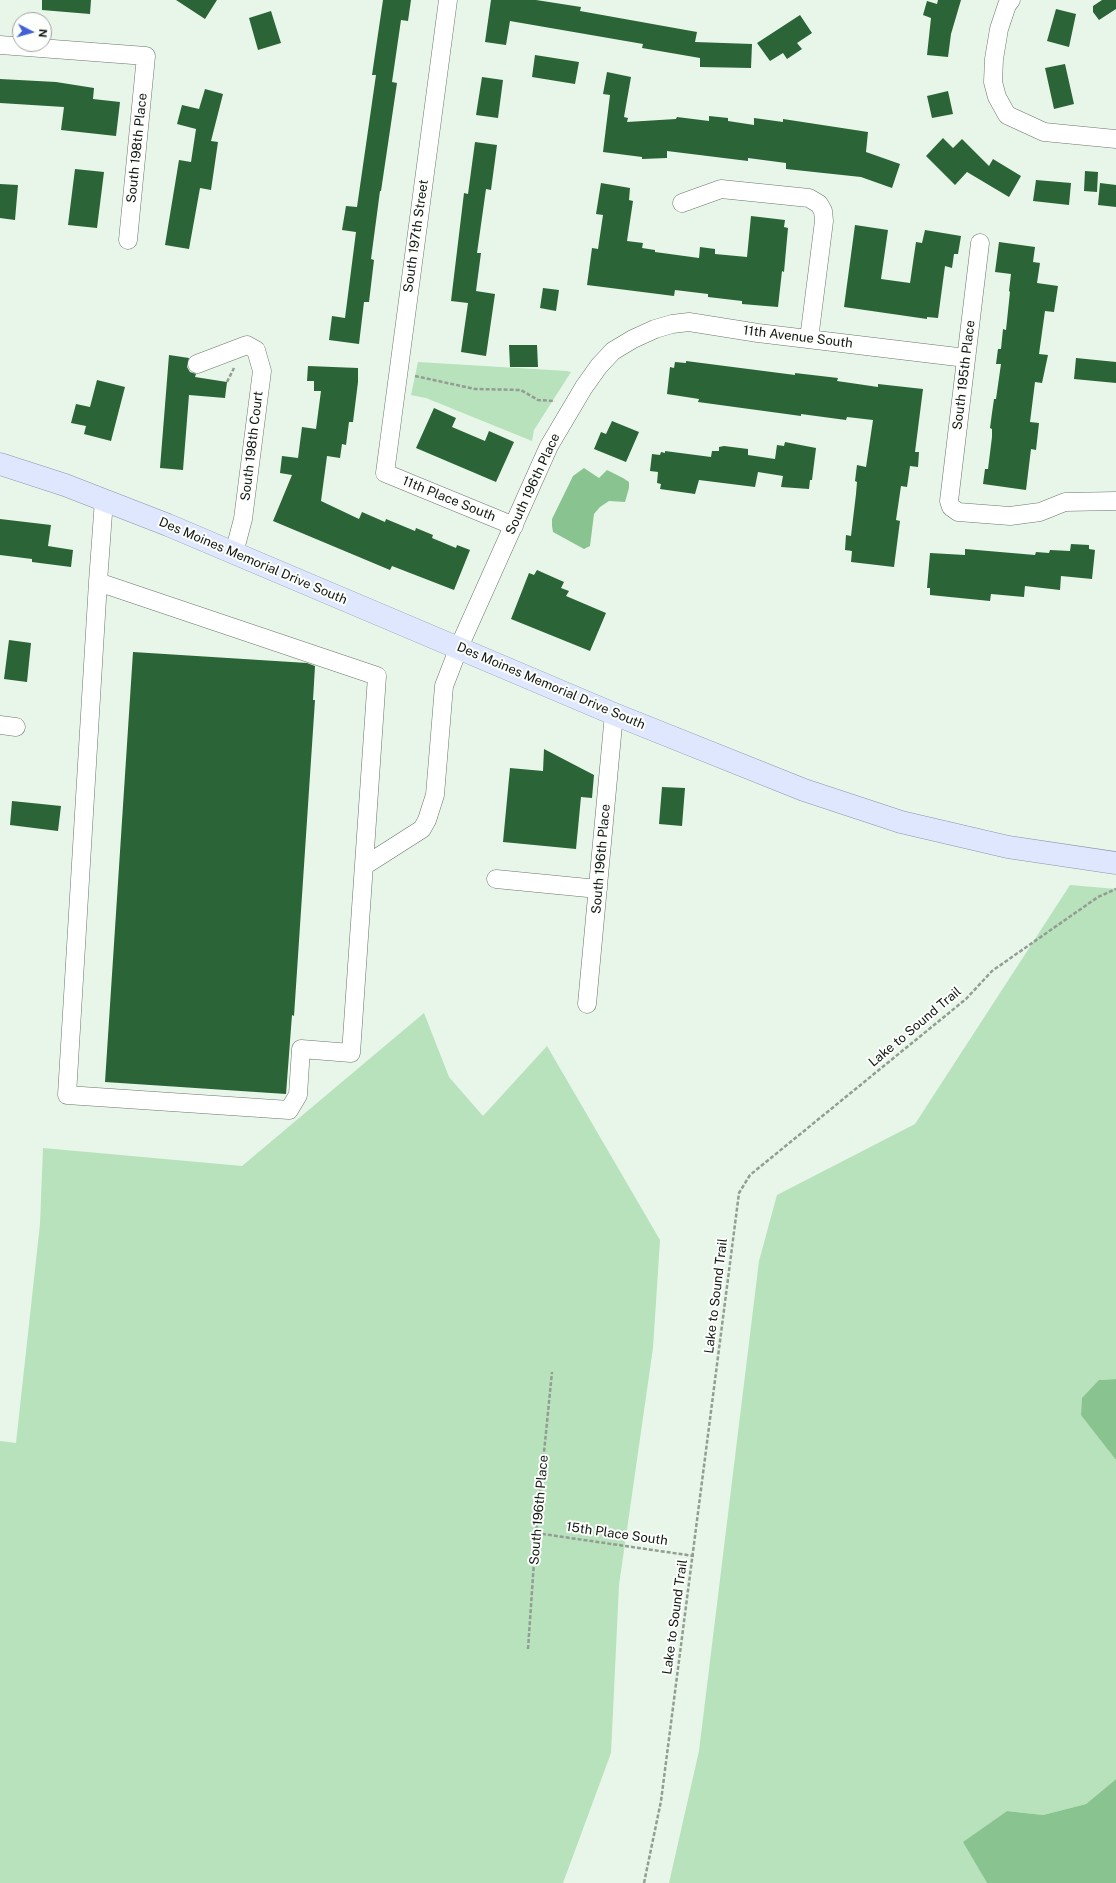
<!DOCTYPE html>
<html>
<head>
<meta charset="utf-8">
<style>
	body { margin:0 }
	#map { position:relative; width:1116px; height:1883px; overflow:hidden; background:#e7f6e8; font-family:"Public Sans",sans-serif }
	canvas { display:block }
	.north { position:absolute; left:12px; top:12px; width:40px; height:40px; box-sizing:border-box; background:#fcfffc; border:1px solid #9fa29f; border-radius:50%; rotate:96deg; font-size:11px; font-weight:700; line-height:16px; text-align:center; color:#131713 }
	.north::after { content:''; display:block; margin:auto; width:14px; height:18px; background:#4361d4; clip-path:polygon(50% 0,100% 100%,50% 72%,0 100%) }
</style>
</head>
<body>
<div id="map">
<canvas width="1116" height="1883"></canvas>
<div class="north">N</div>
</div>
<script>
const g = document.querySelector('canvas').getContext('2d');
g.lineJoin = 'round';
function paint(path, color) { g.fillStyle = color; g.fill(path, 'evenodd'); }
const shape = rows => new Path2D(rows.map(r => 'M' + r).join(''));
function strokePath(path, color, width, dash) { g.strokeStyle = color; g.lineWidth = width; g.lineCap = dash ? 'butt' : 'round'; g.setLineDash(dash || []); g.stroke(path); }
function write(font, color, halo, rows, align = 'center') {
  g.font = font + ' "Public Sans",sans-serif'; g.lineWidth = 4; g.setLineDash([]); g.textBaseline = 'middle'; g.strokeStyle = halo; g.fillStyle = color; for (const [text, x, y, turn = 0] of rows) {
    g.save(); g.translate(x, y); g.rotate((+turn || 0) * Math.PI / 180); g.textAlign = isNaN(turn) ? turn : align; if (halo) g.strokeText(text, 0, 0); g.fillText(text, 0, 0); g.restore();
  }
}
const green = shape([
	[418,362,567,371,571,372,534,430,532,441,426,398,411,395],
	[1070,885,1116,889,1116,1379,1099,1380,1109,1451,1116,1460,1116,1779,1086,1804,1043,1815,1007,1811,964,1842,987,1883,669,1883,699,1751,759,1261,777,1195,915,1124],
	[424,1013,449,1077,483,1116,547,1046,660,1240,653,1348,619,1585,611,1753,563,1883,0,1883,0,1441,16,1443,40,1224,43,1148,242,1166]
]);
const water = shape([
	[584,468,599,478,607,470,623,478,629,482,629,488,625,502,609,501,600,507,594,514,590,546,584,549,553,532,552,526,552,519,573,476],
	[1116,1379,1116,1460,1081,1415,1082,1398,1099,1380],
	[1116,1779,1116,1883,987,1883,963,1842,1007,1811,1043,1815,1086,1804]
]);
const building = shape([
	[42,0,91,0,90,14,42,10],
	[176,0,217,0,205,19],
	[383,0,411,0,408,21,401,20,392,82,397,83,381,191,380,191,371,259,374,260,369,302,364,302,359,344,329,340,332,316,345,318,356,232,342,230,346,206,357,207,376,75,372,75],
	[491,0,536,0,581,7,580,11,697,32,695,42,752,44,751,68,700,67,700,58,642,48,643,44,510,21,506,45,485,42],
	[938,0,961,0,951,34,948,57,927,55,931,18,923,15,927,1,937,4],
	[1102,0,1116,0,1116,9,1099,20,1093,12,1093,6],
	[1056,9,1076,14,1069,47,1047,41],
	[271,11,281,43,258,50,249,18],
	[800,15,812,33,797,43,802,49,787,59,783,53,770,61,757,43],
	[535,55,579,62,575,84,532,77],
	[1065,64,1074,104,1054,109,1045,68],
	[607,72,631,77,624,117,628,118,627,122,676,119,677,117,709,121,709,116,728,118,728,121,754,125,754,118,783,122,783,119,868,132,866,152,900,164,892,188,861,177,786,169,786,163,748,158,748,161,667,151,667,158,642,159,642,157,603,152,610,95,603,94],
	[482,77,503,80,498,118,476,115],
	[0,79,56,82,94,88,93,99,120,102,116,136,61,130,64,107,0,103],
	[205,89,223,94,211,141,218,142,211,190,200,188,189,249,165,245,179,160,191,162,196,129,177,124,182,105,199,109],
	[948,91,953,114,932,118,927,96],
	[943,138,953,148,962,139,989,166,993,159,1021,176,1009,197,967,172,955,185,926,156],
	[475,142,497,145,491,190,486,189,477,253,481,253,476,291,495,294,486,356,461,352,468,303,451,301,464,193,468,194],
	[75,169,104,172,97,228,68,225],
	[1085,171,1098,172,1097,192,1084,191],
	[1036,180,1071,183,1069,205,1033,201],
	[601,183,630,188,629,200,633,201,627,241,643,243,642,248,655,250,655,252,699,258,700,247,715,249,715,254,747,257,751,216,785,220,784,227,788,228,784,272,782,271,778,307,742,304,742,301,708,297,708,294,675,290,674,296,587,285,592,248,598,249,603,215,596,214],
	[1100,183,1116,185,1116,207,1098,205],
	[0,184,18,185,15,220,0,218],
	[855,225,888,230,881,279,910,283,916,242,922,243,925,230,961,236,958,254,954,254,952,268,945,266,938,318,927,317,927,319,844,307],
	[999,242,1035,247,1033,262,1040,263,1037,283,1058,286,1054,312,1045,311,1039,354,1048,355,1042,383,1035,382,1030,422,1039,423,1036,450,1031,449,1026,490,983,484,985,469,988,469,992,437,992,429,990,428,992,413,994,399,996,399,1001,364,996,364,998,349,1001,349,1003,329,1006,330,1010,292,1009,291,1011,274,995,272],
	[543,288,559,290,556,311,540,308],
	[509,345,537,345,538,367,510,367],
	[169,355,189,358,187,367,190,372,196,374,195,377,227,382,225,398,189,395,183,470,160,468],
	[1076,358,1116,362,1116,383,1074,379],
	[686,361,795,375,795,373,838,378,837,381,878,387,878,384,923,389,915,452,919,452,918,467,910,466,907,487,901,486,896,520,900,521,894,567,851,562,852,551,845,550,846,535,851,536,856,494,857,482,855,481,857,465,866,467,873,420,847,417,846,420,801,414,801,416,698,402,699,399,667,394,670,367,674,368,675,362,686,363],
	[308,366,358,368,358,382,353,422,349,422,346,445,342,444,340,458,327,456,321,501,359,519,362,512,385,522,386,519,415,531,416,528,433,535,432,538,456,548,457,545,470,550,454,590,392,566,390,570,273,521,292,475,280,473,282,456,298,458,302,427,316,429,321,391,314,391,314,381,307,381],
	[97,380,125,387,111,441,84,434,86,426,71,423,76,404,90,407],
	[434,408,456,418,452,427,485,441,489,431,514,442,496,482,416,448],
	[612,421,639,432,626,462,594,449,601,432,606,434],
	[785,442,816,448,812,480,810,480,809,489,781,487,783,476,758,472,755,487,699,480,695,494,660,489,661,484,657,483,658,472,650,471,652,454,660,455,661,452,665,453,665,451,711,457,712,451,719,451,719,447,724,446,748,449,748,455,775,459,777,445,784,446],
	[0,519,51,525,48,546,73,550,71,567,32,562,32,559,0,555],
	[1071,544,1089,545,1089,549,1095,550,1092,579,1061,576,1060,590,1025,586,1024,597,991,594,990,601,930,595,930,588,927,588,930,553,965,555,965,549,1035,555,1036,552,1049,553,1050,550,1070,551],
	[537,570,564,582,561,588,569,591,566,596,606,613,590,651,511,619,529,573,534,575],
	[9,640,31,643,27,682,4,679],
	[133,652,307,663,315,666,313,700,315,700,294,1016,292,1015,286,1094,105,1082],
	[544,749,594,775,592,798,581,797,576,849,503,842,510,768,543,771],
	[662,787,685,788,682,826,659,824],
	[12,801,61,806,58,831,10,825]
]);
const path = shape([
	[415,376,475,389,521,390,538,400,555,401],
	[227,382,234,368],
	[536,1533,694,1556],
	[528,1649,536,1533,552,1372],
	[644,1883,661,1801,739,1193,750,1175,966,999,992,971,1098,897,1116,889]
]);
const minor = shape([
	[448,0,385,473,514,526],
	[1011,0,1007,5,999,29,994,59,993,82,997,97,1007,115,1044,132,1116,139],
	[0,45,146,56,128,240],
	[682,203,721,189,809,198,819,204,823,211,824,221,809,339],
	[980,243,949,501,951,507,958,512,1010,516,1040,512,1065,502,1116,501],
	[197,364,247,345,256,350,262,371,243,519,234,553],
	[98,582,377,676,351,1053,301,1049,298,1095,289,1110,67,1095,98,582,104,500],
	[0,725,16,727],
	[364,866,422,829,427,820,435,795,444,686,459,647,549,446,584,387,599,366,613,351,633,339,655,329,672,324,689,322,758,333,966,358],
	[496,879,598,889],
	[587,1004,614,714]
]);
const major = shape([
	[0,464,65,485,168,525,614,714,804,790,901,822,1008,847,1116,863]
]);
const streetNames = [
	["South 198th Place",137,148,-84],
	["South 197th Street",416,236,-82],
	["11th Avenue South",798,337,7],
	["South 195th Place",964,375,-83],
	["South 198th Court",252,446,-83],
	["South 196th Place",533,484,-65],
	["11th Place South",449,499,22],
	["Des Moines Memorial Drive South",253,561,23],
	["Des Moines Memorial Drive South",551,686,23],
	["South 196th Place",601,859,-85],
	["Lake to Sound Trail",915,1027,-40],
	["Lake to Sound Trail",716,1296,-83],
	["South 196th Place",539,1510,-85],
	["15th Place South",617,1534,8],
	["Lake to Sound Trail",675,1617,-82]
];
paint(green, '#b7e2bc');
paint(water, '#89c490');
paint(building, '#2b6436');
strokePath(minor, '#6a776c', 19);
strokePath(major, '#8994aa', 23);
strokePath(path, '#939d93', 2.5, [4, 2]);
strokePath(minor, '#fff', 18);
strokePath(major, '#dee7fd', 22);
write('13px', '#131713', '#fcfffc', streetNames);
</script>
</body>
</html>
